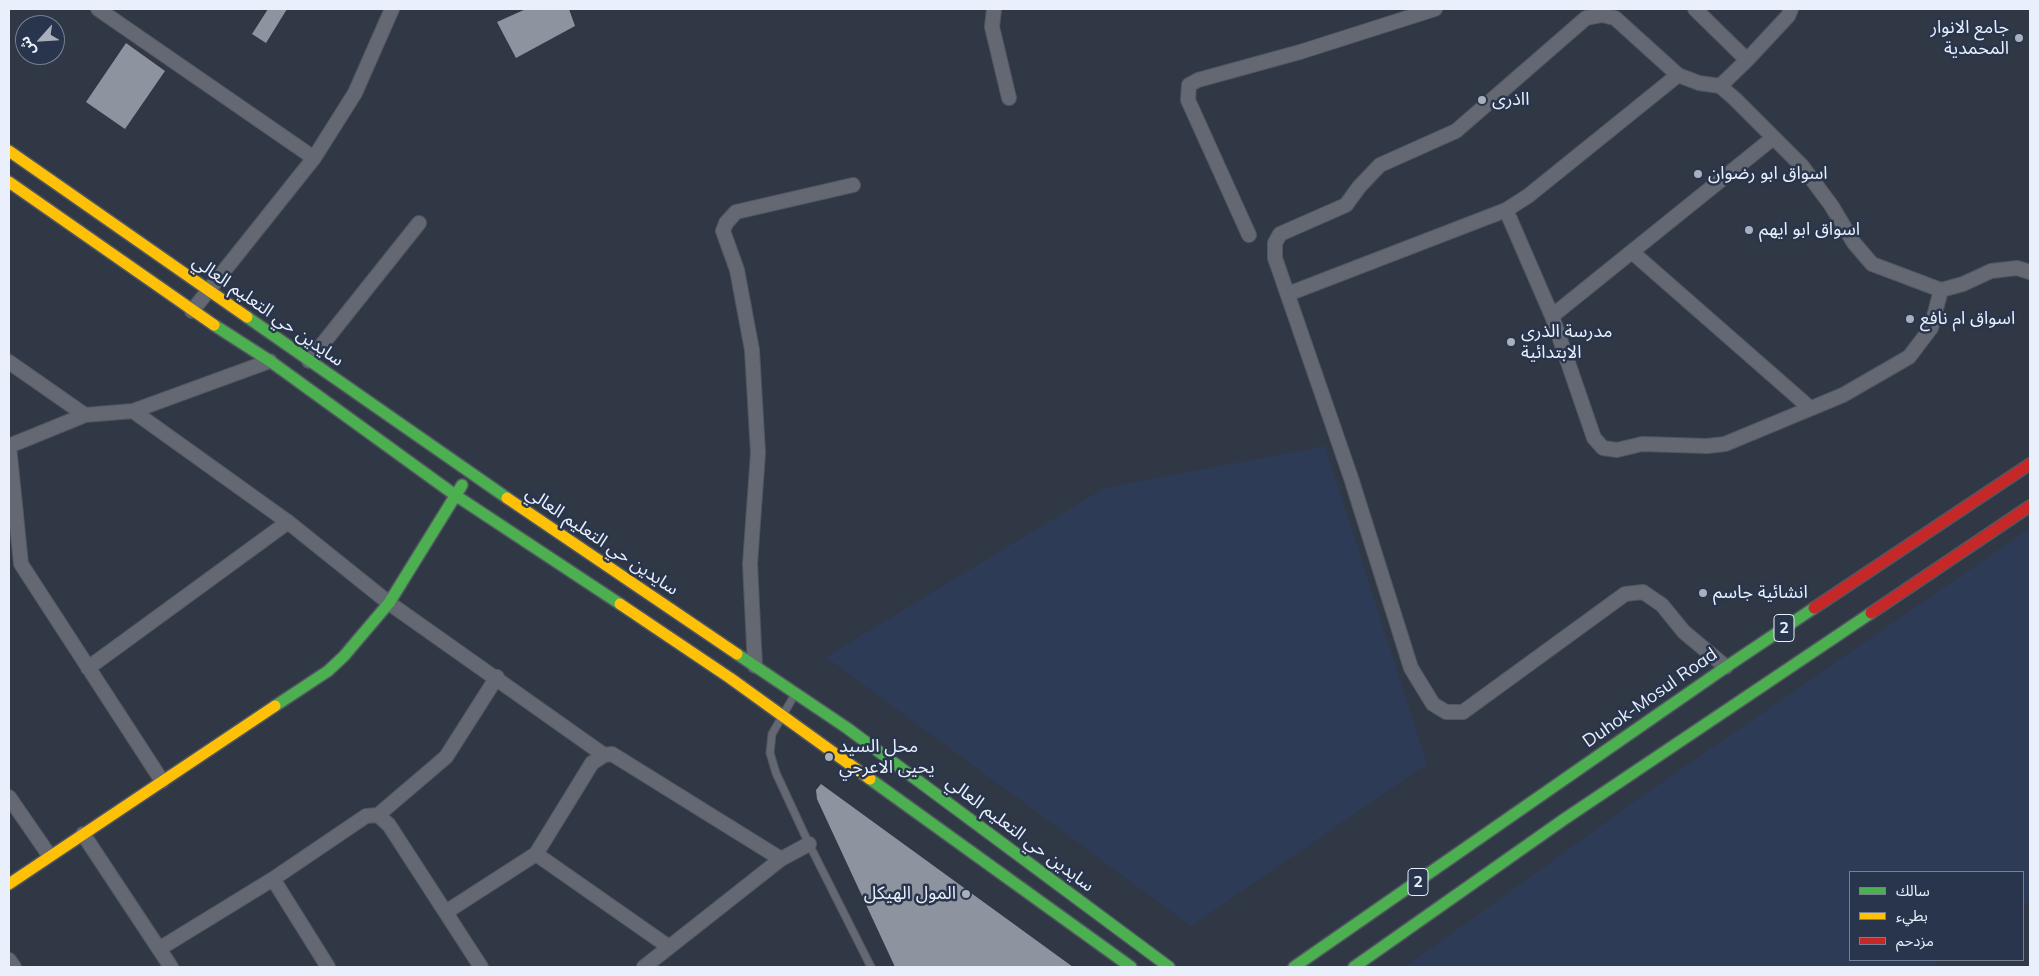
<!DOCTYPE html>
<html>
<head>
<meta charset="utf-8">
<style>
	body { margin:0 }
	#map { position:relative; width:2039px; height:976px; overflow:hidden; background:#313845; font-family:Mulish,"Noto Sans Arabic",sans-serif }
	canvas { display:block }
	.frame { position:absolute; inset:0; border:10px solid #e9f0fc; pointer-events:none }
	.legend { position:absolute; left:1849px; top:871px; width:175px; height:90px; box-sizing:border-box; background:#29354d; border:1px solid #768093; margin:0; padding:6px 9px; list-style:none; font-size:15px; color:#e9f0fc }
	.legend li { display:flex; align-items:center; gap:10px; height:25px }
	.legend b { width:25px; border:1px solid #768093 }
	.north { position:absolute; left:15px; top:15px; width:50px; height:50px; box-sizing:border-box; background:#29354d; border:1px solid #768093; border-radius:50%; rotate:244deg; font-size:14px; font-weight:700; line-height:20px; text-align:center; color:#e9f0fc }
	.north::after { content:''; display:block; margin:auto; width:18px; height:22px; background:#a9b0bc; clip-path:polygon(50% 0,100% 100%,50% 72%,0 100%) }
</style>
</head>
<body>
<div id="map">
<canvas width="2039" height="976"></canvas>
<div class="frame"></div>
<ul class="legend">
<li><b style="height:6px;background:#4caf50"></b>سالك</li>
<li><b style="height:6px;background:#ffc107"></b>بطيء</li>
<li><b style="height:6px;background:#c62828"></b>مزدحم</li>
</ul>
<div class="north">ش</div>
</div>
<script>
const g = document.querySelector('canvas').getContext('2d');
g.lineJoin = 'round';
function paint(path, color) { g.fillStyle = color; g.fill(path, 'evenodd'); }
const shape = rows => new Path2D(rows.map(r => 'M' + r).join(''));
function strokePath(path, color, width, dash) { g.strokeStyle = color; g.lineWidth = width; g.lineCap = dash ? 'butt' : 'round'; g.setLineDash(dash || []); g.stroke(path); }
function write(font, color, halo, rows, align = 'center') {
  g.font = font + ' Mulish,"Noto Sans Arabic",sans-serif'; g.lineWidth = 5; g.setLineDash([]); g.textBaseline = 'middle'; g.strokeStyle = halo; g.fillStyle = color; for (const [text, x, y, turn = 0] of rows) {
    g.save(); g.translate(x, y); g.rotate((+turn || 0) * Math.PI / 180); g.textAlign = isNaN(turn) ? turn : align; if (halo) g.strokeText(text, 0, 0); g.fillText(text, 0, 0); g.restore();
  }
}
const built = shape([
	[1325,446,1427,764,1191,926,826,657,1104,488],
	[2030,528,2030,901,2023,906,2023,872,1850,872,1850,960,1942,960,1931,967,1405,967,1648,792]
]);
const building = shape([
	[268,9,287,9,266,43,252,34],
	[526,9,569,9,575,26,516,58,497,22],
	[126,43,165,71,125,129,86,102],
	[821,784,1073,967,895,967,817,799,816,790]
]);
const lane = shape([
	[795,694,772,734,770,753,776,773,809,844,871,967]
]);
const street = shape([
	[98,9,314,158],
	[994,9,992,27,1009,98],
	[1695,9,1747,60],
	[1720,86,1747,60,1788,16,1791,9],
	[1506,210,1552,316,1594,438,1603,448,1617,450,1642,444,1707,446,1725,444,1843,395,1909,357,1931,328,1941,290],
	[1249,235,1188,100,1189,85,1198,80,1300,52,1435,9],
	[1632,252,1810,408],
	[1288,294,1506,210,1528,196,1678,75],
	[192,311,314,158,355,93,392,9],
	[1552,316,1773,138],
	[309,361,419,223],
	[9,362,85,415],
	[133,411,288,522,389,603,604,755],
	[9,446,21,564,162,781],
	[9,446,85,415,133,411,270,361],
	[755,666,750,564,758,453,752,350,737,270,723,231,726,223,736,212,853,185],
	[1726,667,1684,632,1662,605,1643,592,1625,594,1463,712,1446,712,1433,704,1411,668,1351,478,1275,258,1275,243,1280,234,1346,205,1359,187,1380,165,1456,131,1586,18,1602,15,1615,18,1678,75,1699,83,1720,86,1735,99,1802,166,1831,205,1854,243,1872,264,1941,290,1963,284,1991,271,2017,268,2030,272],
	[88,668,288,522],
	[9,797,49,855],
	[378,815,446,757,497,677],
	[83,834,171,967],
	[536,854,669,947],
	[273,879,328,967],
	[446,912,536,854,592,763,604,755,612,754,781,859],
	[159,949,273,879,366,816,378,815,389,825,481,967],
	[9,960,14,967],
	[644,967,781,859,809,844]
]);
const fast = shape([
	[247,317,507,498],
	[214,325,270,361,455,495,620,604],
	[737,654,847,728,1169,967],
	[275,706,328,671,344,656,389,603,462,485],
	[870,779,1131,967],
	[1294,967,1726,667,1814,608],
	[1354,967,1563,820,1871,613]
]);
const slow = shape([
	[9,151,247,317],
	[9,182,214,325],
	[507,498,737,654],
	[620,604,730,678,870,779],
	[9,884,275,706]
]);
const jam = shape([
	[1814,608,2030,464],
	[1871,613,2030,506]
]);
const markers = [
	[2019,38,5,"#a9b0bc"],
	[1482,100,5,"#a9b0bc"],
	[1698,174,5,"#a9b0bc"],
	[1749,230,5,"#a9b0bc"],
	[1910,319,5,"#a9b0bc"],
	[1511,342,5,"#a9b0bc"],
	[1703,593,5,"#a9b0bc"],
	[829,757,5,"#a9b0bc"],
	[966,894,5,"#a9b0bc"]
];
const shields = [
	[1784,628,20],
	[1418,882,20]
];
const shieldNames = [
	["2",1784,628],
	["2",1418,882]
];
const poiNames = [
	["جامع الانوار",2009,28,"right"],
	["المحمدية",2009,49,"right"],
	["ااذرى",1492,100],
	["اسواق ابو رضوان",1708,174],
	["اسواق ابو ايهم",1759,230],
	["اسواق ام نافع",1920,319],
	["مدرسة الذرى",1521,332],
	["الابتدائية",1521,353],
	["انشائية جاسم",1713,593],
	["محل السيد",839,747],
	["يحيى الاعرجي",839,768],
	["المول الهيكل",956,894,"right"]
];
const streetNames = [
	["سايدين حي التعليم العالي",268,311,35],
	["سايدين حي التعليم العالي",602,541,34],
	["Duhok-Mosul Road",1650,698,-35],
	["سايدين حي التعليم العالي",1020,834,37]
];
paint(built, '#2d3b56');
paint(building, '#8d94a0');
strokePath(lane, '#515661', 9);
strokePath(street, '#515661', 16);
strokePath(fast, '#515661', 14);
strokePath(slow, '#515661', 14);
strokePath(jam, '#515661', 14);
strokePath(lane, '#636873', 7);
strokePath(street, '#636873', 14);
strokePath(fast, '#4caf50', 11);
strokePath(slow, '#ffc107', 11);
strokePath(jam, '#c62828', 11);
for (const [x, y, r, color] of markers) { const dot = new Path2D(); dot.arc(x, y, r, 0, 2 * Math.PI); g.fillStyle = color; g.fill(dot); strokePath(dot, '#29354d', 2); }
for (const [x, y, w] of shields) { const box = new Path2D(); box.roundRect(x - w / 2, y - 13.5, w, 27, 4); g.fillStyle = '#29354d'; g.fill(box); strokePath(box, '#e9f0fc', 1); }
write('bold 16px', '#e9f0fc', null, shieldNames);
write('18px', '#e9f0fc', '#29354d', poiNames, 'left');
write('18px', '#e9f0fc', '#29354d', streetNames);
</script>
</body>
</html>
